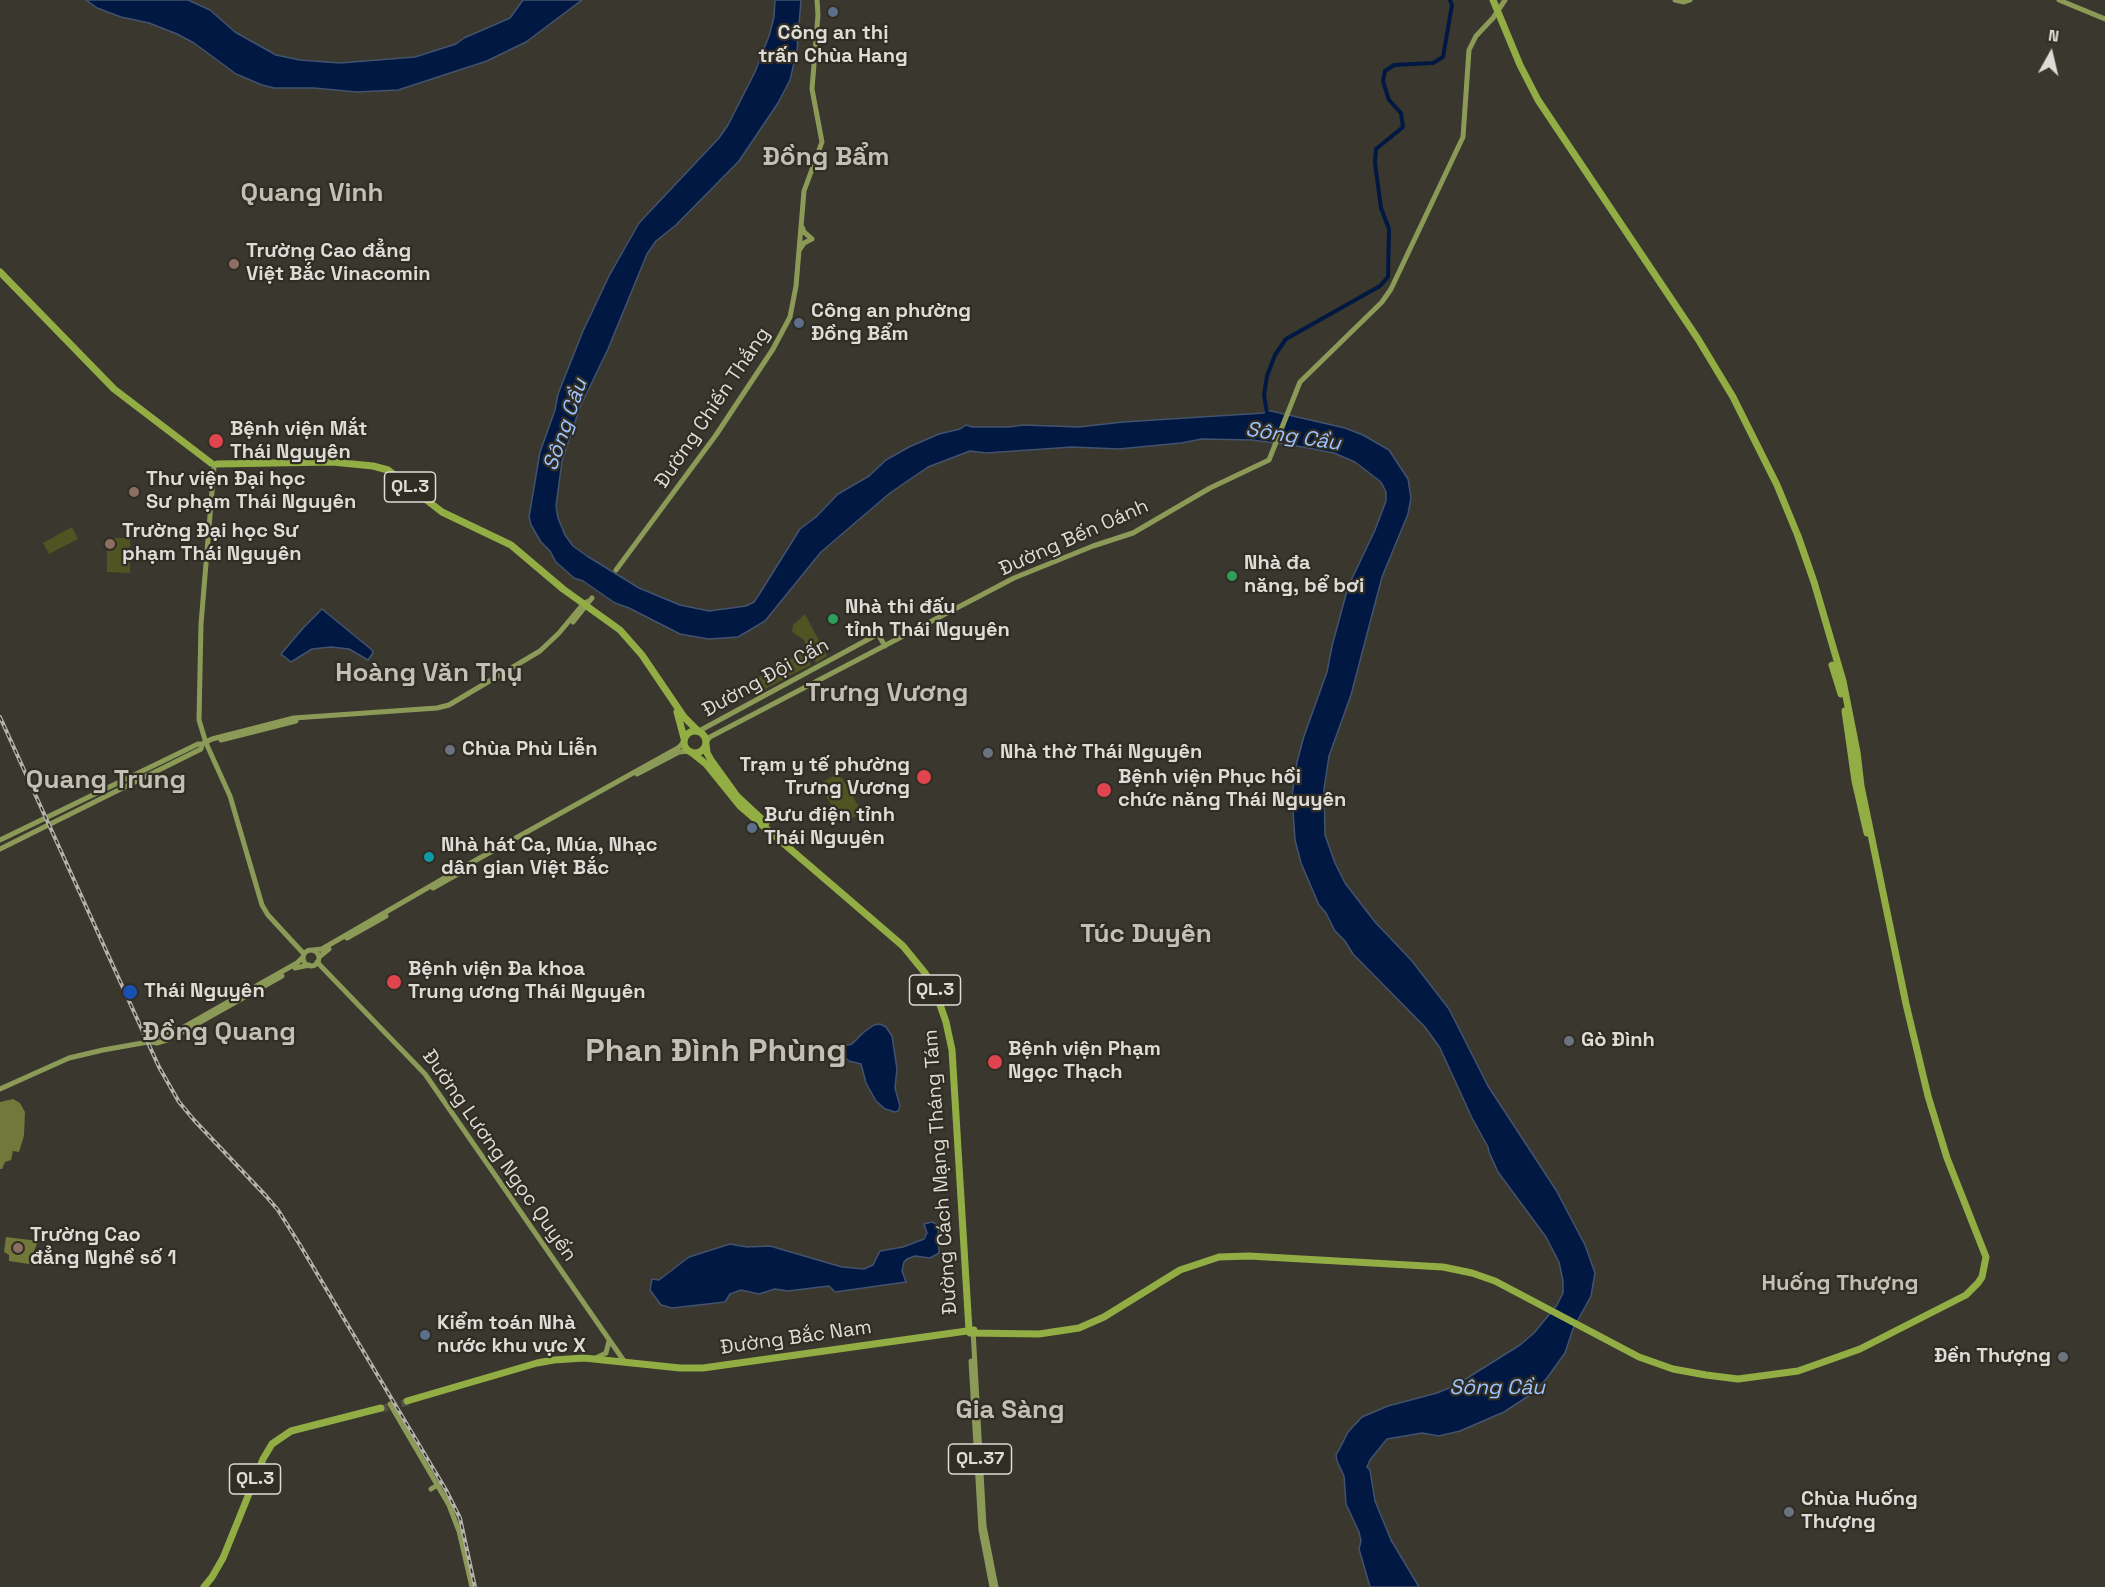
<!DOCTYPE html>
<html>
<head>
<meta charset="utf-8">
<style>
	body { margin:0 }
	#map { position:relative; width:2105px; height:1587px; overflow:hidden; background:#3a372e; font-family:"Space Grotesk",sans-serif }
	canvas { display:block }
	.north { position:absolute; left:2021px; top:24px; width:60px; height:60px; -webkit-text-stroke:4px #302d24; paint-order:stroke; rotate:8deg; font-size:16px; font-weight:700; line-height:24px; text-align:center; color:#dedcd6 }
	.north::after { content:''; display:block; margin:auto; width:21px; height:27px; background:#dedcd6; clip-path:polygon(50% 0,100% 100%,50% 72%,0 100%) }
</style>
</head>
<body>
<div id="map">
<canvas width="2105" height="1587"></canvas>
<div class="north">N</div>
</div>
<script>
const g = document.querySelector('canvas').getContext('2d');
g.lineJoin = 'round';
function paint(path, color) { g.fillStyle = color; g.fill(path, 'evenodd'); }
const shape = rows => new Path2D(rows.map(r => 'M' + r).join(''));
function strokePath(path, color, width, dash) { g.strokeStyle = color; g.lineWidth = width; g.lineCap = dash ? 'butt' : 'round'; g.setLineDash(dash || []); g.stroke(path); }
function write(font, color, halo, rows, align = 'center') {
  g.font = font + ' "Space Grotesk",sans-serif'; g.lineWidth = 4.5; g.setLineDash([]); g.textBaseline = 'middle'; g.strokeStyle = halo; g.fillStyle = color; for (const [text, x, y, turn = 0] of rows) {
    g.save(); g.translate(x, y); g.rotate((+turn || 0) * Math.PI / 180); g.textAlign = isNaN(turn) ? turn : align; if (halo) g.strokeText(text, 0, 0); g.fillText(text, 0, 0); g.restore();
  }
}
const green = shape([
	[72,527,78,539,49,554,43,543],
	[107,538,130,538,130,573,107,572],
	[805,614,827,656,816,663,803,639,792,632,793,625],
	[804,652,811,665,785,678,779,666],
	[777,667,784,679,758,693,752,681],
	[834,776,842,778,859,807,856,816,850,820,839,818,822,789,824,781]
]);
const forest = shape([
	[13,1099,20,1103,25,1112,24,1136,19,1152,13,1151,11,1160,5,1162,2,1169,0,1169,0,1102],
	[6,1237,38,1241,29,1264,9,1261,9,1255,4,1252]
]);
const water = shape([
	[86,0,188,0,210,10,235,32,276,55,300,60,340,63,415,57,456,44,464,38,510,18,523,0,582,0,526,42,487,61,398,90,357,92,314,88,274,88,262,85,236,74,194,43,177,34,149,23,121,17,97,8,86,0],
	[775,0,801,0,797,50,790,80,778,103,739,161,676,225,656,241,647,254,608,349,580,407,562,461,556,506,558,518,565,535,573,546,587,556,639,588,680,605,709,611,746,606,754,602,760,593,800,529,816,517,838,494,869,476,886,460,909,447,939,434,960,429,966,425,972,427,1009,427,1023,425,1079,427,1123,422,1264,413,1266,410,1271,411,1345,428,1363,435,1389,450,1408,479,1411,498,1408,514,1382,577,1351,695,1329,756,1324,789,1325,835,1335,863,1345,883,1375,922,1412,961,1449,1009,1488,1086,1556,1190,1585,1245,1595,1273,1591,1296,1573,1329,1565,1353,1547,1378,1533,1393,1504,1412,1460,1431,1439,1436,1422,1433,1387,1439,1370,1460,1367,1467,1370,1470,1375,1501,1391,1540,1419,1587,1370,1587,1359,1549,1361,1541,1359,1532,1346,1504,1344,1476,1337,1461,1336,1455,1340,1448,1348,1432,1362,1417,1388,1406,1437,1393,1456,1385,1520,1345,1534,1333,1557,1305,1563,1293,1563,1281,1559,1262,1546,1237,1498,1172,1489,1152,1488,1147,1472,1118,1440,1048,1425,1027,1353,954,1345,941,1335,931,1326,913,1319,905,1301,863,1295,840,1292,796,1297,762,1304,736,1327,672,1332,646,1348,587,1375,530,1386,501,1386,492,1381,482,1355,462,1334,453,1292,445,1252,440,1202,439,1181,443,1119,449,1072,447,986,453,970,451,928,467,890,493,821,552,765,621,738,637,724,638,708,639,680,634,629,608,615,603,583,581,574,578,556,562,550,551,541,542,531,525,529,517,540,452,555,410,558,394,583,331,609,276,639,223,719,138,728,125,755,72,769,36,774,17,775,0],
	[322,609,372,650,373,653,368,660,349,649,331,647,312,649,291,662,281,654,304,627,322,609],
	[880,1024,886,1027,892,1036,897,1069,895,1088,900,1106,898,1111,895,1112,885,1109,876,1101,866,1083,861,1064,849,1061,842,1055,844,1046,852,1044,864,1032,874,1025,880,1024],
	[932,1222,938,1225,939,1253,930,1258,915,1256,907,1259,904,1262,902,1271,906,1282,835,1292,829,1286,788,1291,775,1289,759,1294,741,1290,730,1294,725,1302,672,1308,661,1305,650,1290,652,1279,659,1280,689,1257,730,1244,747,1247,770,1246,842,1267,864,1269,873,1265,880,1251,903,1247,924,1239,927,1233,924,1224,932,1222]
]);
const river = shape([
	[1267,413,1264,395,1267,376,1275,355,1286,339,1380,286,1388,277,1389,229,1381,208,1375,163,1376,149,1403,127,1401,113,1389,100,1383,81,1385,71,1394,65,1433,63,1443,57,1452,5,1450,0]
]);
const highwayTunnel = shape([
	[381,1409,408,1402]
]);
const major = shape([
	[1675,0,1684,2,1690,0],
	[2059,0,2105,19],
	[800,249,804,243,812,239,804,232,802,227],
	[214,467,201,624,199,720,206,743,230,796,262,905,268,915,304,954],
	[616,570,716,435,773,349,790,317,796,286,804,191,822,142,812,89,818,15,817,0],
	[573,622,592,598],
	[699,731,878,634,885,646],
	[221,740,296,721],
	[706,742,710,737,1014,578,1093,546,1133,533,1210,488,1269,460,1300,382,1382,302,1391,289,1463,137,1469,50,1476,36,1493,18,1505,0],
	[637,774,679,752,689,751],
	[0,840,198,744,202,744,212,739,294,718,437,708,449,705,540,651,559,633,584,603,589,601],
	[0,849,201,749,202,744],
	[433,888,472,866],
	[347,938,386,916],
	[313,950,322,949,460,869,678,748,684,742],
	'303 958a8 8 0 1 1 16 0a8 8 0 1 1-16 0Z',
	[319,957,329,949],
	[317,962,425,1074,624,1361],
	[295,968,309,965],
	[151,1042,157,1043,170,1039,282,976],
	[0,1089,69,1058,103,1050,148,1042,170,1031,184,1027,297,963,303,957],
	[973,1330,984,1526,996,1587],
	[596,1358,606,1353,609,1341],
	[971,1361,981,1530,992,1587],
	[390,1404,449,1505,459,1531,472,1587],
	[431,1489,439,1484]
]);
const highway = shape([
	[0,272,114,389,211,463],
	[217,464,332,462,373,466,388,470,442,512,511,545,563,589,620,630,642,655,684,717,698,731],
	[1832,665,1841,694],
	[1845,711,1855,781,1867,833],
	[677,712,684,738],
	'684 742a11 11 0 1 1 22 0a11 11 0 1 1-22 0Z',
	[706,744,707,753,711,760,737,796,766,823],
	[691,752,706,764,740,806,903,946,925,973,936,993,946,1022,952,1050,969,1330],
	[970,1333,1039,1334,1079,1328,1104,1317,1180,1270,1219,1257,1249,1256,1443,1267,1472,1273,1495,1281,1639,1357,1673,1369,1706,1375,1738,1379,1798,1371,1860,1349,1966,1295,1978,1283,1982,1277,1986,1257,1947,1158,1928,1096,1906,1004,1861,786,1857,752,1843,681,1814,582,1798,536,1777,485,1733,397,1698,339,1538,100,1520,65,1493,0],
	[407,1401,537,1363,554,1360,584,1358,680,1368,703,1368,974,1330],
	[204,1587,212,1577,223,1558,263,1459,272,1444,291,1431,381,1408]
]);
const rail = shape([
	[0,717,159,1067,179,1102,194,1120,266,1196,278,1210,300,1245,446,1490,460,1518,475,1587]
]);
const markers = [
	[833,12,6,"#5c6f8a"],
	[234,264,6,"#8d6e63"],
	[799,323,6,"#5c6f8a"],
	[216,441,8,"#e0444e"],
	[134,492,6,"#8d6e63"],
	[110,544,6,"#8d6e63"],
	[1232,576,6,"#2e9e5b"],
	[833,619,6,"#2e9e5b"],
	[450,750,6,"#6b7280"],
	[988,753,6,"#6b7280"],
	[924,777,8,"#e0444e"],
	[1104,790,8,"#e0444e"],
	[752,828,6,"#5c6f8a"],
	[429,857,6,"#0f9aa8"],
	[394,982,8,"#e0444e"],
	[130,992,8,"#1a4fb4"],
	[1569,1041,6,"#6b7280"],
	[995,1062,8,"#e0444e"],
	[18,1248,6,"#8d6e63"],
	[425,1335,6,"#5c6f8a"],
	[2063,1357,6,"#6b7280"],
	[1789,1512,6,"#6b7280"]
];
const shields = [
	[410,487,51],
	[935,990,51],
	[980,1459,63],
	[255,1479,51]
];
const shieldNames = [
	["QL.3",410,487],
	["QL.3",935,990],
	["QL.37",980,1459],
	["QL.3",255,1479]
];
const poiNames = [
	["Công an thị",833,34,"center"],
	["trấn Chùa Hang",833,57,"center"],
	["Trường Cao đẳng",246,252],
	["Việt Bắc Vinacomin",246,275],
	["Công an phường",811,312],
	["Đồng Bẩm",811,335],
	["Bệnh viện Mắt",230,430],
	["Thái Nguyên",230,453],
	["Thư viện Đại học",146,480],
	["Sư phạm Thái Nguyên",146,503],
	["Trường Đại học Sư",122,532],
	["phạm Thái Nguyên",122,555],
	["Nhà đa",1244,564],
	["năng, bể bơi",1244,587],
	["Nhà thi đấu",845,608],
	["tỉnh Thái Nguyên",845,631],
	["Chùa Phù Liễn",462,750],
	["Nhà thờ Thái Nguyên",1000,753],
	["Trạm y tế phường",910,766,"right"],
	["Trưng Vương",910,789,"right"],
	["Bệnh viện Phục hồi",1118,778],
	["chức năng Thái Nguyên",1118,801],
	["Bưu điện tỉnh",764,816],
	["Thái Nguyên",764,839],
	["Nhà hát Ca, Múa, Nhạc",441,846],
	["dân gian Việt Bắc",441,869],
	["Bệnh viện Đa khoa",408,970],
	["Trung ương Thái Nguyên",408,993],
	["Thái Nguyên",144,992],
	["Gò Đình",1581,1041],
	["Bệnh viện Phạm",1008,1050],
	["Ngọc Thạch",1008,1073],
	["Trường Cao",30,1236],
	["đẳng Nghề số 1",30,1259],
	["Kiểm toán Nhà",437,1324],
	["nước khu vực X",437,1347],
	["Đền Thượng",2051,1357,"right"],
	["Chùa Huống",1801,1500],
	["Thượng",1801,1523]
];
const streetNames = [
	["Đường Chiến Thắng",713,408,-56],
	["Đường Bến Oánh",1074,538,-24],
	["Đường Đội Cấn",766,678,-29],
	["Đường Lương Ngọc Quyến",499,1156,55],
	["Đường Cách Mạng Tháng Tám",941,1172,-94],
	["Đường Bắc Nam",796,1338,-8]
];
const waterNames = [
	["Sông Cầu",566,425,-71],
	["Sông Cầu",1293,437,9],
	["Sông Cầu",1497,1388]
];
const quarterNames = [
	["Huống Thượng",1840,1284]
];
const districtNames = [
	["Đồng Bẩm",826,158],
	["Quang Vinh",312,194],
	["Hoàng Văn Thụ",429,674],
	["Trưng Vương",887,694],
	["Quang Trung",106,781],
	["Túc Duyên",1146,935],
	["Đồng Quang",219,1033],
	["Gia Sàng",1010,1411]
];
const townNames = [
	["Phan Đình Phùng",716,1052]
];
paint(green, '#4f5422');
paint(forest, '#71783a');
paint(water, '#001842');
strokePath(water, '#43536e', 1.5);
strokePath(river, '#001842', 4);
strokePath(highwayTunnel, '#535047', 7, [7, 3.5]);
strokePath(major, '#8c9a57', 5);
strokePath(highway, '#92ad43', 7);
strokePath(rail, '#b5b2ac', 4);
strokePath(rail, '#302d24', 1.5, [4.5]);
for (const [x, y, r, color] of markers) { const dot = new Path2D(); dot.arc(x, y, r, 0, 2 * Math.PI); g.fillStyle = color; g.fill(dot); strokePath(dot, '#302d24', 2); }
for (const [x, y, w] of shields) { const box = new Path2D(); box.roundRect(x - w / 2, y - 15, w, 30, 4.5); g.fillStyle = '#302d24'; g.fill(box); strokePath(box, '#dedcd6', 1.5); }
write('bold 18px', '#dedcd6', null, shieldNames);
write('bold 20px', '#dedcd6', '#302d24', poiNames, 'left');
write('20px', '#dedcd6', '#302d24', streetNames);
write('italic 21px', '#9ec4ff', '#302d24', waterNames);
write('bold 22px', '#c3bfb4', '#302d24', quarterNames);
write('bold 26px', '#c3bfb4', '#302d24', districtNames);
write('bold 32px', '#c3bfb4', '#302d24', townNames);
</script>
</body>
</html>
